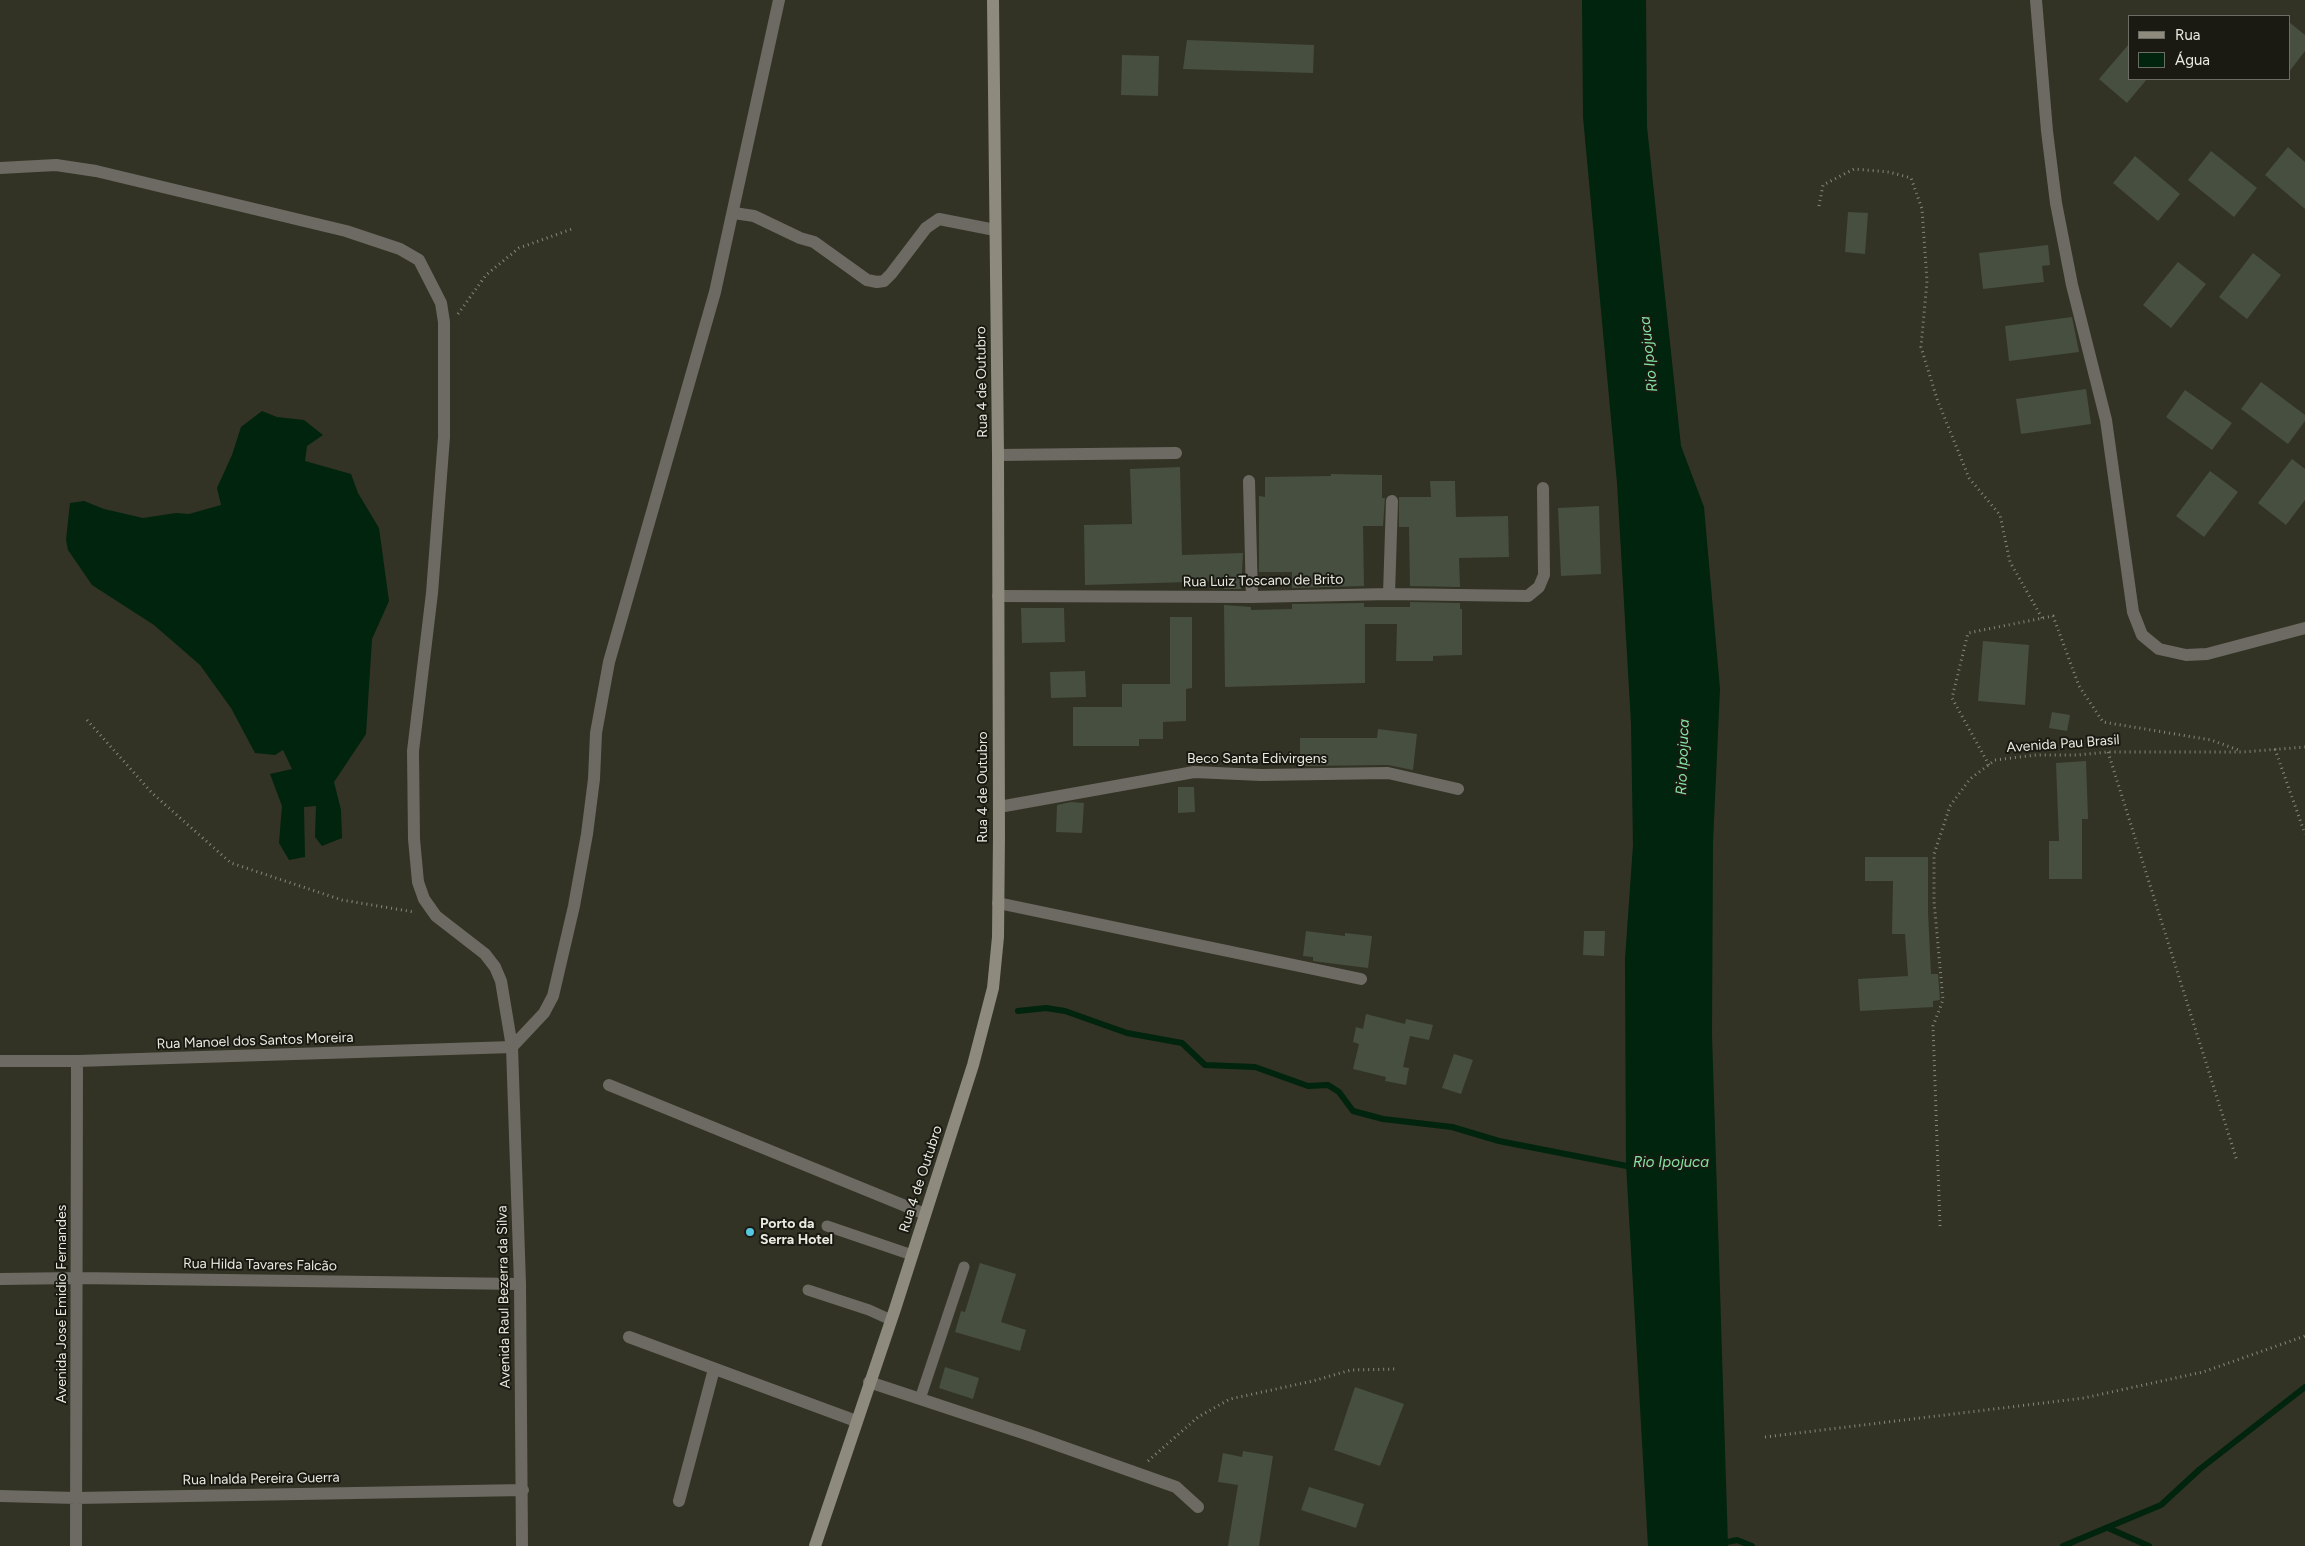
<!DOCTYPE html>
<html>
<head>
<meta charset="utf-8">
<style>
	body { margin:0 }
	#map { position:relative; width:2305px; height:1546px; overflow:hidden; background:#323324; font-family:Figtree,sans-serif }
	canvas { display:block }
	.legend { position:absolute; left:2128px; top:15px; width:162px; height:65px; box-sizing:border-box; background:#1a1a13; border:1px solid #6c6d65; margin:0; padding:6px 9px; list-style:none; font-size:15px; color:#e8e9df }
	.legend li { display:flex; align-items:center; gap:10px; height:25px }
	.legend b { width:25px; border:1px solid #6c6d65 }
</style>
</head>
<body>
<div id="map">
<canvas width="2305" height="1546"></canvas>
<ul class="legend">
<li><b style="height:6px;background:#8e8a7e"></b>Rua</li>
<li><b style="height:14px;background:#00240d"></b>Água</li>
</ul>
</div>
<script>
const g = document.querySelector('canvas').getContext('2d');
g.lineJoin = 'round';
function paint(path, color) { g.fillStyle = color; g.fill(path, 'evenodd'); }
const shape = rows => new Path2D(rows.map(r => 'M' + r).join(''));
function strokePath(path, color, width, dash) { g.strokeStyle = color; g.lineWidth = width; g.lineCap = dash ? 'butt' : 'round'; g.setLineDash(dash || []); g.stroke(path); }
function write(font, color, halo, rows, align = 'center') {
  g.font = font + ' Figtree,sans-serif'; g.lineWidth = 4; g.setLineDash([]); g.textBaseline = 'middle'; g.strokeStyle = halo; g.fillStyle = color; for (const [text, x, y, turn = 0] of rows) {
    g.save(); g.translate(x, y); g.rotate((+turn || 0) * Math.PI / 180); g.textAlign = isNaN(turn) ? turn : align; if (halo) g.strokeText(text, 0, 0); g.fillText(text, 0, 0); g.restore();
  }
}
const water = shape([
	[1582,0,1646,0,1647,127,1681,446,1704,507,1720,689,1713,842,1712,1035,1728,1546,1648,1546,1626,1164,1625,959,1633,845,1631,723,1617,483,1583,117],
	[262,411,277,417,304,420,323,435,307,446,305,461,351,474,358,493,379,528,389,601,372,639,366,734,334,782,341,810,342,838,322,846,315,837,316,806,304,807,305,857,289,860,279,843,282,806,270,774,292,769,283,750,275,755,255,753,231,708,200,665,154,625,92,585,68,550,66,540,70,503,84,501,104,509,143,518,176,513,189,514,221,505,217,488,232,455,241,427]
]);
const stream = shape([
	[1018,1011,1046,1008,1065,1011,1127,1033,1182,1043,1205,1065,1255,1067,1308,1086,1328,1085,1339,1092,1353,1111,1383,1119,1452,1127,1499,1141,1632,1167],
	[2108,1528,2149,1546],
	[1707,1546,1737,1540,1752,1546],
	[2063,1546,2161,1505,2200,1469,2305,1387]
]);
const building = shape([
	[2289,22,2305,35,2305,51,2289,72],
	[1187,40,1314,45,1313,73,1183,69],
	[2129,44,2129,79,2147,79,2127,103,2099,79],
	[1122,55,1159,56,1158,96,1121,95],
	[2288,147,2305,162,2305,209,2265,175],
	[2211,151,2257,188,2234,217,2188,180],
	[2135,156,2180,194,2158,221,2113,183],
	[1848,212,1868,213,1865,254,1845,252],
	[2048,245,2050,265,2042,266,2044,282,1983,289,1979,253],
	[2253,253,2281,275,2247,319,2219,297],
	[2178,262,2206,284,2171,328,2143,305],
	[2072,317,2079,352,2009,361,2005,326],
	[2261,382,2305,415,2305,421,2288,444,2241,409],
	[2086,389,2091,424,2021,434,2016,399],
	[2185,390,2232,423,2212,450,2166,417],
	[2292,459,2305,469,2305,500,2286,525,2258,503],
	[1180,467,1182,555,1243,553,1241,589,1224,589,1224,581,1085,585,1084,525,1132,524,1130,469],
	[2210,471,2238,492,2204,537,2176,516],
	[1331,474,1382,475,1382,498,1385,498,1383,526,1363,526,1364,586,1292,588,1292,572,1259,572,1259,496,1265,497,1265,477,1331,476],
	[1430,481,1455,481,1456,517,1508,516,1509,557,1459,558,1460,587,1410,586,1409,527,1399,527,1399,497,1431,497],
	[1599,506,1601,574,1561,576,1558,508],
	[1410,602,1460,603,1460,609,1462,609,1462,655,1433,656,1433,661,1396,661,1397,624,1365,624,1365,683,1225,687,1224,605,1251,607,1251,610,1292,609,1292,604,1364,603,1364,607,1410,607],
	[1021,608,1064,608,1065,642,1022,643],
	[1170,617,1192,617,1192,688,1186,689,1186,721,1163,722,1163,739,1139,739,1139,746,1073,746,1073,707,1122,707,1122,684,1170,684],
	[1983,641,2029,645,2025,705,1978,701],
	[1085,671,1086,697,1051,698,1050,672],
	[2052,712,2070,715,2067,731,2049,728],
	[1378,729,1417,734,1413,770,1388,765,1300,766,1300,738,1377,738],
	[2086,761,2088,819,2082,819,2082,879,2049,879,2049,841,2059,841,2056,763],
	[1178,787,1194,787,1195,812,1178,813],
	[1071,802,1084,803,1082,833,1056,832,1057,805],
	[1865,857,1928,857,1928,912,1931,974,1938,974,1940,1000,1933,1001,1933,1007,1860,1011,1858,979,1908,976,1905,934,1892,934,1893,881,1865,881],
	[1306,931,1345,936,1345,933,1372,936,1368,968,1320,962,1313,961,1313,957,1303,956],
	[1584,931,1605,931,1604,956,1583,955],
	[1366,1014,1405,1024,1406,1019,1433,1025,1429,1040,1410,1036,1403,1067,1409,1068,1406,1085,1385,1081,1386,1077,1353,1069,1359,1044,1353,1042,1356,1027,1363,1029],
	[1454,1054,1473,1060,1461,1094,1442,1088],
	[980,1263,1016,1274,1001,1322,1026,1330,1020,1351,955,1332,961,1311,965,1312],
	[945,1367,979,1378,973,1399,939,1388],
	[1355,1387,1404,1404,1380,1466,1334,1450],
	[1243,1451,1273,1456,1259,1546,1228,1546,1238,1485,1218,1482,1223,1453,1242,1457],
	[1309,1487,1364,1504,1356,1528,1301,1510]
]);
const path = shape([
	[1819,206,1823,185,1854,169,1889,172,1911,178,1922,209,1927,281,1921,347,1937,399,1969,478,2000,515,2010,562,2042,618],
	[458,314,486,275,519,248,572,229],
	[87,720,152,793,231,863,342,900,414,912],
	[2275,749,2305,834],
	[2108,752,2237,1161],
	[1989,765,1952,698,1968,633,2053,616,2079,686,2103,722,2211,740,2241,751],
	[1940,1226,1933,1026,1943,1000,1934,901,1934,854,1950,806,1970,779,1995,760,2036,755,2078,755,2108,752,2243,752,2305,747],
	[1765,1437,2084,1398,2203,1372,2305,1336],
	[1148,1461,1198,1417,1230,1399,1313,1381,1351,1370,1397,1369]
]);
const lane = shape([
	[827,1226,912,1255],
	[808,1290,869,1310,891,1320],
	[920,1399,964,1267]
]);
const street = shape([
	[2036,0,2047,131,2056,203,2072,285,2106,420,2133,612,2142,635,2159,649,2186,655,2207,654,2305,628],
	[0,168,56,165,96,171,346,231,400,249,419,260,441,303,444,322,444,437,432,593,413,751,414,839,418,882,424,899,436,916,485,954,495,967,501,981,512,1047,520,1284,522,1546],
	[734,213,754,216,800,238,814,242,867,280,877,282,884,281,891,274,926,228,939,219,995,230],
	[998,455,1176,453],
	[1249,481,1252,597],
	[1389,594,1392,501],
	[998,596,1252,597,1389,594,1528,596,1539,587,1544,575,1543,488],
	[999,807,1194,772,1261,775,1388,773,1458,789],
	[998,903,1361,979],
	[512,1047,544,1013,553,996,574,906,587,834,594,779,596,733,609,662,715,292,779,0],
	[0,1061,77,1061,512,1047],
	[609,1085,925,1214],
	[0,1279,77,1278,520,1284],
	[629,1337,856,1421],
	[869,1382,1032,1436,1176,1487,1198,1507],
	[0,1496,76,1498,523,1490],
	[679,1501,714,1369],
	[76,1546,77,1061]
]);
const secondary = shape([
	[815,1546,895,1309,973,1065,993,988,998,937,999,835,998,455,993,0]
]);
const markers = [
	[750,1232,5,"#56c9e1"]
];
const streetNames = [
	["Rua 4 de Outubro",982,382,-91],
	["Rua Luiz Toscano de Brito",1263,581,-1],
	["Avenida Pau Brasil",2063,744,-4],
	["Beco Santa Edivirgens",1257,759],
	["Rua 4 de Outubro",983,787,-90],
	["Rua Manoel dos Santos Moreira",255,1041,-2],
	["Rua 4 de Outubro",921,1179,-72],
	["Rua Hilda Tavares Falcão",260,1265,1],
	["Avenida Raul Bezerra da Silva",504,1297,-91],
	["Avenida Jose Emidio Fernandes",62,1304,-90],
	["Rua Inalda Pereira Guerra",261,1479,-1]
];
const poiNames = [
	["Porto da",760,1224],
	["Serra Hotel",760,1240]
];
const waterNames = [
	["Rio Ipojuca",1649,354,-96],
	["Rio Ipojuca",1683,757,-88],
	["Rio Ipojuca",1671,1163]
];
paint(water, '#00240d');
strokePath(stream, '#00240d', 6);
paint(building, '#474f40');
strokePath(path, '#87887b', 3, [1, 4]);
strokePath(lane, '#6d6a63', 11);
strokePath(street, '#6d6a63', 12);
strokePath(secondary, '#8e8a7e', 12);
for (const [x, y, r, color] of markers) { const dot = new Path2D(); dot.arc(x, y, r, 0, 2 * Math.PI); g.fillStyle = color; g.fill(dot); strokePath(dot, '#1a1a13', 2); }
write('14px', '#e8e9df', '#1a1a13', streetNames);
write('bold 14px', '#e8e9df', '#1a1a13', poiNames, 'left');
write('italic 15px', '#86e4a2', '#1a1a13', waterNames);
</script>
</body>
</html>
